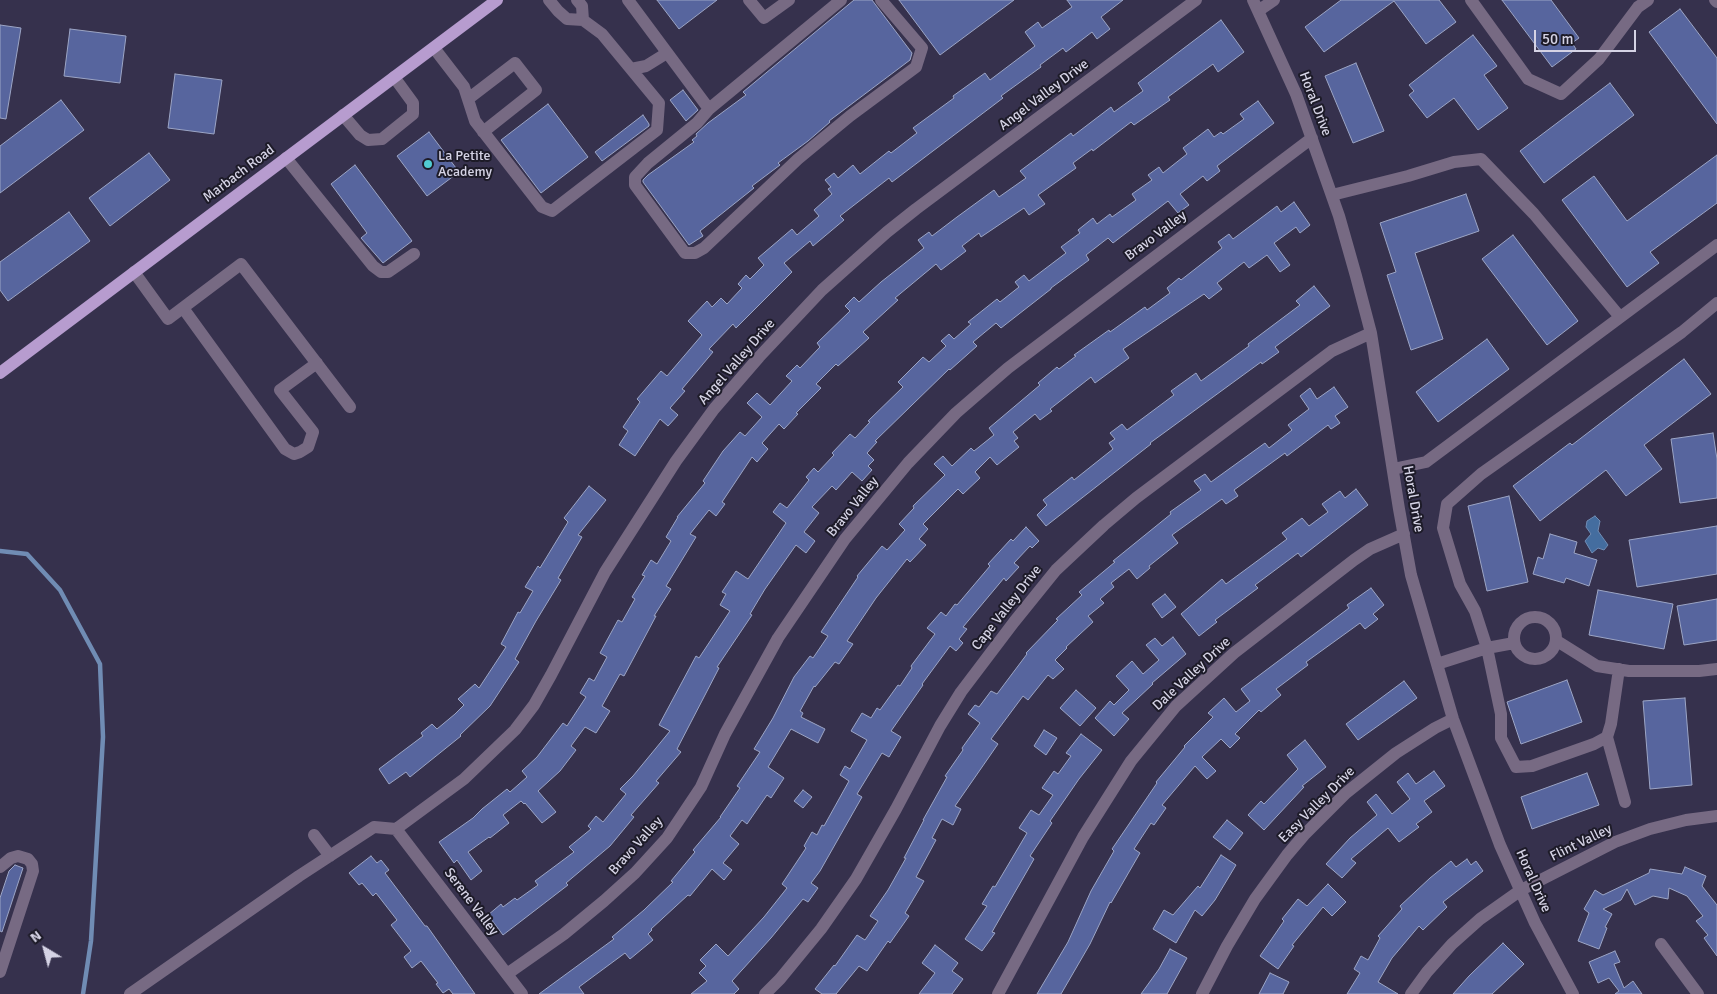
<!DOCTYPE html>
<html>
<head>
<meta charset="utf-8">
<style>
	body { margin:0 }
	#map { position:relative; width:1717px; height:994px; overflow:hidden; background:#36314d; font-family:Signika,sans-serif }
	canvas { display:block }
	.north { position:absolute; left:20px; top:924px; width:50px; height:50px; -webkit-text-stroke:4px #1d1b28; paint-order:stroke; rotate:323deg; font-size:14px; font-weight:700; line-height:20px; text-align:center; color:#d5d3e5 }
	.north::after { content:''; display:block; margin:auto; width:18px; height:22px; background:#d5d3e5; clip-path:polygon(50% 0,100% 100%,50% 72%,0 100%) }
	.scale { position:absolute; left:1534px; top:30px; width:102px; height:22px; box-sizing:border-box; border:2px solid #d5d3e5; border-top:0; padding-left:6px; font-size:15px; line-height:18px; white-space:nowrap; color:#d5d3e5; -webkit-text-stroke:4px #1d1b28; paint-order:stroke }
</style>
</head>
<body>
<div id="map">
<canvas width="1717" height="994"></canvas>
<div class="north">N</div>
<div class="scale">50 m</div>
</div>
<script>
const g = document.querySelector('canvas').getContext('2d');
g.lineJoin = 'round';
function paint(path, color) { g.fillStyle = color; g.fill(path, 'evenodd'); }
const shape = rows => new Path2D(rows.map(r => 'M' + r).join(''));
function strokePath(path, color, width, dash) { g.strokeStyle = color; g.lineWidth = width; g.lineCap = dash ? 'butt' : 'round'; g.setLineDash(dash || []); g.stroke(path); }
function write(font, color, halo, rows, align = 'center') {
  g.font = font + ' Signika,sans-serif'; g.lineWidth = 4; g.setLineDash([]); g.textBaseline = 'middle'; g.strokeStyle = halo; g.fillStyle = color; for (const [text, x, y, turn = 0] of rows) {
    g.save(); g.translate(x, y); g.rotate((+turn || 0) * Math.PI / 180); g.textAlign = isNaN(turn) ? turn : align; if (halo) g.strokeText(text, 0, 0); g.fillText(text, 0, 0); g.restore();
  }
}
const water = shape([
	[1595,516,1600,521,1598,531,1608,545,1604,550,1598,548,1592,553,1585,541,1591,534,1586,527,1587,521,1595,516]
]);
const stream = shape([
	[0,551,27,554,60,590,100,664,103,737,91,941,83,994]
]);
const building = shape([
	[657,0,717,0,679,29,657,0],
	[854,0,872,0,912,53,910,60,829,121,830,122,808,141,778,163,780,165,752,186,754,188,700,231,703,236,689,245,643,182,643,180,648,175,694,142,692,140,697,136,696,134,708,123,746,95,743,92,854,0],
	[899,0,1014,0,940,55,899,0],
	[1067,0,1123,0,1101,17,1110,29,1097,39,1092,32,1066,52,1063,48,1040,65,1041,67,1001,96,1003,98,892,182,889,178,840,216,844,220,813,246,810,241,784,263,792,272,736,328,733,324,709,349,713,352,682,389,685,391,670,408,678,415,668,426,660,419,635,456,619,445,628,431,623,427,640,402,637,399,661,371,667,376,702,335,688,321,707,301,712,307,721,298,727,304,742,288,738,284,746,275,750,279,764,265,758,258,792,229,797,235,819,216,814,210,832,194,828,189,831,187,825,180,834,173,838,178,853,165,860,174,889,151,891,153,917,133,913,128,954,98,953,96,985,73,990,80,1035,46,1025,32,1038,22,1042,28,1072,7,1067,0],
	[1341,0,1439,0,1456,22,1426,44,1394,1,1324,52,1305,27,1341,0],
	[1502,0,1551,0,1579,38,1572,43,1576,49,1552,67,1502,0],
	[1680,9,1717,58,1717,124,1649,32,1680,9],
	[1221,20,1244,52,1218,72,1213,64,1168,97,1170,100,1134,125,1131,122,1093,151,1092,149,1073,163,1076,168,1038,195,1045,204,1029,215,1024,208,981,237,979,233,962,246,966,251,941,270,936,264,895,298,898,300,863,332,869,338,838,366,836,364,816,384,821,388,796,413,798,414,784,429,779,424,762,443,768,449,757,462,752,457,722,502,725,504,716,516,709,510,690,534,696,537,666,586,671,589,654,616,656,616,624,676,620,674,602,706,610,711,596,733,585,727,571,746,576,750,560,771,538,791,556,812,542,823,525,803,524,804,521,801,503,815,509,823,490,838,489,837,468,852,482,871,471,880,457,860,454,863,439,842,473,818,482,809,507,789,510,792,527,777,522,771,537,757,563,723,567,726,586,697,580,693,589,678,594,681,607,657,600,653,618,620,622,622,635,599,632,597,645,576,642,575,651,560,657,564,671,541,666,537,678,517,677,517,705,483,703,481,723,451,740,432,745,436,762,417,747,403,757,393,770,405,792,381,786,376,797,365,800,368,820,347,817,343,850,311,845,306,854,297,859,302,881,282,924,248,918,240,929,232,932,236,957,217,994,190,999,197,1026,178,1020,171,1071,133,1073,136,1111,107,1114,112,1143,91,1138,83,1221,20],
	[0,25,21,28,6,119,0,118,0,25],
	[70,29,126,36,120,83,64,76,70,29],
	[1473,35,1497,66,1484,75,1508,108,1478,130,1454,98,1427,118,1409,95,1414,91,1409,85,1473,35],
	[1356,63,1384,131,1353,143,1325,76,1356,63],
	[175,74,222,80,214,134,168,128,175,74],
	[1610,83,1634,115,1544,183,1520,151,1610,83],
	[683,90,698,110,686,121,670,100,683,90],
	[61,100,84,130,0,193,0,146,61,100],
	[1258,101,1274,123,1217,166,1220,171,1207,181,1203,176,1180,194,1189,205,1178,213,1168,201,1113,243,1108,238,1086,255,1089,260,1051,288,1051,289,1001,328,996,323,973,342,977,346,950,370,949,369,875,441,877,442,867,453,874,460,868,466,872,470,862,481,852,472,836,490,832,486,812,507,819,513,804,532,815,541,806,553,796,545,765,589,750,614,752,615,717,667,719,668,677,749,681,752,656,781,659,783,631,815,634,817,610,846,566,883,568,885,503,935,488,915,501,904,503,907,515,898,517,900,538,885,535,881,574,852,569,847,591,829,588,826,596,816,603,822,626,794,620,789,633,776,670,731,659,725,696,656,699,658,730,611,720,605,726,594,722,592,736,571,748,579,786,523,773,512,780,503,787,508,809,480,806,477,814,468,818,472,834,455,832,453,850,434,855,438,870,422,868,421,903,387,898,382,923,357,929,362,946,346,941,341,949,334,954,339,971,324,968,322,997,299,1000,302,1019,287,1015,282,1024,275,1029,281,1066,253,1061,247,1080,233,1078,230,1093,218,1097,224,1110,214,1112,217,1136,200,1132,194,1152,180,1148,175,1159,167,1163,173,1187,154,1183,148,1208,129,1214,137,1221,132,1223,134,1244,119,1240,114,1258,101],
	[548,104,588,157,541,193,501,140,548,104],
	[643,115,649,124,649,126,602,161,595,152,643,115],
	[429,132,459,172,427,196,397,156,429,132],
	[149,153,170,180,110,226,89,198,149,153],
	[1717,155,1717,203,1650,252,1659,263,1627,287,1562,200,1594,176,1627,221,1717,155],
	[355,165,412,241,383,263,361,238,367,233,331,184,355,165],
	[1466,194,1479,231,1415,253,1443,339,1411,350,1387,275,1396,272,1380,223,1466,194],
	[1294,202,1310,225,1300,233,1296,227,1274,243,1290,265,1280,272,1267,255,1249,268,1244,262,1217,283,1222,289,1209,299,1204,294,1123,349,1129,358,1095,383,1091,377,1050,409,1052,411,1040,420,1035,414,1013,432,1018,438,1014,441,1019,447,997,465,990,457,975,472,980,478,963,494,958,489,923,524,928,529,919,539,926,545,910,562,907,559,876,598,847,641,853,644,839,664,835,662,815,687,814,686,800,711,803,713,801,717,825,729,818,743,791,729,768,767,784,778,771,798,767,795,747,824,742,820,730,836,739,844,723,863,732,870,724,880,712,869,690,896,688,895,651,929,652,930,648,934,653,940,630,959,625,953,579,987,584,994,539,994,614,939,612,937,644,910,673,882,671,881,695,852,693,850,721,817,720,817,740,788,737,786,760,752,754,749,773,718,794,677,810,656,813,658,828,636,821,632,858,577,857,576,882,546,887,550,905,530,899,524,914,508,913,506,945,475,934,464,943,456,952,466,971,448,974,451,994,435,989,428,1040,385,1038,383,1057,367,1059,369,1076,356,1074,355,1109,330,1110,332,1145,307,1147,310,1170,293,1167,288,1179,278,1181,280,1222,248,1218,242,1229,234,1233,239,1277,206,1281,212,1294,202],
	[69,212,90,241,8,301,0,290,0,262,69,212],
	[1513,235,1578,321,1547,345,1482,259,1513,235],
	[1314,286,1330,306,1275,347,1279,352,1262,364,1261,362,1150,443,1151,444,1046,526,1037,515,1047,505,1043,500,1072,477,1074,480,1113,449,1109,443,1115,439,1110,433,1122,424,1127,430,1174,395,1171,391,1196,373,1201,381,1249,346,1248,344,1300,305,1296,301,1314,286],
	[1487,339,1509,369,1438,422,1416,392,1487,339],
	[1684,359,1711,394,1644,445,1662,469,1626,496,1606,470,1540,521,1513,486,1570,443,1572,445,1684,359],
	[1334,387,1348,407,1335,416,1340,423,1331,429,1328,425,1287,456,1285,453,1234,490,1238,496,1226,504,1222,499,1172,535,1178,543,1149,566,1150,568,1137,579,1129,569,1111,583,1114,587,1100,599,1104,603,1088,616,1093,622,1066,647,1067,648,1055,660,1064,669,1053,679,1048,675,1028,700,1023,696,991,739,998,744,955,806,961,809,953,825,942,819,932,838,936,840,916,877,924,881,905,913,909,916,890,943,888,941,867,971,859,966,836,994,822,994,815,989,834,965,835,966,857,935,865,940,878,921,870,916,888,890,906,858,904,858,924,820,923,820,947,777,945,776,963,750,962,748,980,723,968,714,975,705,979,707,991,691,997,694,1027,654,1026,653,1058,620,1056,619,1082,595,1079,592,1115,562,1113,561,1171,514,1170,512,1201,490,1194,481,1205,474,1211,482,1265,443,1269,448,1292,430,1288,425,1309,409,1300,396,1310,388,1317,399,1334,387],
	[1713,433,1717,459,1717,498,1680,503,1671,439,1713,433],
	[589,486,606,500,578,535,582,537,558,578,561,580,536,621,515,659,519,662,490,706,460,735,461,736,410,777,406,772,389,784,379,769,423,736,421,733,432,724,437,729,455,714,464,705,458,699,475,684,479,688,506,647,501,644,518,612,520,613,533,591,525,587,538,566,540,568,568,522,564,518,589,486],
	[1356,489,1368,505,1301,557,1298,553,1255,585,1258,588,1215,620,1217,622,1199,636,1181,614,1222,579,1226,584,1287,539,1282,533,1302,518,1309,526,1328,512,1322,504,1340,491,1345,498,1356,489],
	[1509,496,1528,582,1487,591,1468,506,1509,496],
	[1717,526,1717,574,1637,587,1629,540,1717,526],
	[1026,527,1039,541,1032,548,1030,546,1014,563,1019,567,1006,581,1004,578,963,627,967,629,959,639,963,643,956,651,950,646,922,684,923,685,891,731,901,737,889,757,882,753,857,794,862,797,820,871,811,883,818,888,808,902,803,899,771,938,732,981,739,989,734,994,691,994,707,981,699,973,706,966,700,960,716,944,728,956,764,917,787,888,782,884,806,848,804,846,812,832,817,835,822,825,824,826,849,781,840,775,845,766,850,769,867,740,851,731,862,713,871,718,877,708,880,710,898,685,900,686,912,668,911,666,935,634,927,628,941,612,946,616,955,604,957,605,990,566,988,564,1011,539,1013,541,1026,527],
	[1550,534,1577,542,1574,553,1597,560,1589,586,1566,578,1564,583,1533,574,1538,557,1543,559,1550,534],
	[1371,588,1384,605,1373,614,1378,619,1365,629,1360,623,1306,662,1308,665,1276,689,1281,695,1261,712,1259,710,1235,734,1240,738,1230,748,1221,739,1202,757,1216,771,1207,779,1195,766,1162,805,1166,808,1154,825,1151,823,1134,849,1140,853,1111,903,1110,902,1090,944,1061,994,1037,994,1068,942,1091,891,1114,851,1112,849,1157,783,1156,782,1185,747,1184,746,1213,717,1208,713,1224,698,1236,712,1250,701,1241,689,1349,608,1347,605,1371,588],
	[1598,590,1673,604,1664,649,1589,635,1598,590],
	[1165,594,1176,607,1162,618,1152,604,1165,594],
	[1717,599,1717,640,1684,645,1677,606,1717,599],
	[1173,637,1186,654,1152,683,1153,684,1122,713,1129,719,1114,736,1095,718,1110,701,1114,705,1129,690,1116,676,1132,661,1143,674,1159,660,1146,645,1155,638,1162,646,1173,637],
	[1567,680,1582,722,1521,744,1507,702,1567,680],
	[1404,681,1417,698,1358,740,1346,724,1404,681],
	[1076,690,1096,708,1080,726,1060,708,1076,690],
	[1685,698,1692,785,1650,789,1643,701,1685,698],
	[1044,730,1057,738,1046,755,1034,746,1044,730],
	[1081,734,1102,750,1079,779,1050,821,1052,823,1030,856,1034,859,992,932,995,933,982,951,965,939,987,906,982,904,993,886,995,887,1027,833,1019,828,1031,810,1039,815,1053,795,1042,788,1054,771,1058,774,1071,756,1066,753,1081,734],
	[1305,740,1326,767,1302,786,1304,787,1264,830,1248,815,1261,801,1264,804,1298,769,1287,755,1305,740],
	[1434,771,1445,786,1424,801,1432,812,1416,824,1419,827,1399,842,1388,828,1351,859,1356,863,1342,878,1326,864,1350,838,1377,815,1367,802,1376,794,1392,814,1410,799,1397,782,1408,773,1416,784,1434,771],
	[1587,773,1599,805,1532,829,1521,797,1587,773],
	[803,790,812,797,803,808,794,801,803,790],
	[1227,820,1243,833,1230,850,1213,837,1227,820],
	[1221,855,1236,865,1215,900,1202,916,1195,910,1176,943,1153,929,1164,910,1173,915,1198,886,1200,888,1221,855],
	[371,856,377,863,381,860,389,870,385,873,425,926,427,926,475,994,453,994,449,989,443,993,436,984,438,983,421,961,412,968,404,957,411,951,391,925,397,920,376,893,373,896,362,883,359,885,349,873,371,856],
	[1467,859,1471,865,1476,861,1483,871,1443,902,1447,907,1423,930,1419,926,1392,958,1378,982,1398,994,1347,994,1360,973,1354,969,1361,956,1368,960,1380,938,1378,936,1402,909,1400,906,1430,878,1451,861,1456,867,1467,859],
	[15,865,23,868,2,932,0,931,0,898,9,871,15,865],
	[1685,867,1706,876,1702,886,1717,905,1717,956,1704,938,1708,935,1696,921,1703,916,1687,896,1669,888,1668,899,1653,896,1635,905,1627,889,1621,900,1603,909,1612,914,1605,927,1607,928,1599,949,1578,941,1589,913,1584,909,1595,890,1603,895,1649,873,1650,869,1682,874,1685,867],
	[1328,884,1346,902,1332,916,1323,907,1292,945,1294,946,1278,969,1260,956,1284,921,1282,919,1298,899,1307,906,1328,884],
	[1503,943,1524,964,1492,994,1453,994,1469,976,1503,943],
	[935,945,958,963,952,971,963,979,952,994,919,994,935,973,922,963,935,945],
	[1170,949,1187,958,1167,994,1141,994,1159,969,1170,949],
	[1615,951,1620,962,1614,964,1624,988,1633,981,1642,994,1615,994,1619,991,1609,978,1598,983,1589,962,1615,951],
	[1270,973,1289,982,1283,994,1259,994,1270,973]
]);
const minor = shape([
	[577,0,582,6,583,20],
	[628,0,709,109],
	[749,0,764,18,789,0],
	[841,0,709,109,697,123,648,163,635,177,635,185,685,253,695,253,704,248,798,159,850,116,916,67,922,48,881,0],
	[1253,0,1296,94,1339,216,1356,276,1371,333,1399,509,1411,575,1453,719,1500,845,1535,923,1573,994],
	[1471,0,1528,79,1561,94,1599,59,1638,7,1648,0],
	[1715,0,1717,2],
	[1258,11,1274,0],
	[434,48,464,87,475,121,542,207,552,211,657,130,659,103,602,34,583,20,567,19,558,11,549,0],
	[631,69,646,66,667,53],
	[468,99,515,63,536,90,483,132],
	[343,115,360,135,368,140,382,139,413,114,413,103,394,77],
	[286,158,373,266,381,272,388,272,414,254],
	[1332,195,1408,176,1454,162,1481,159,1534,214,1620,317],
	[134,272,168,319,241,264,350,407],
	[183,308,285,449,294,454,300,452,308,447,313,432,280,390,317,363],
	[1393,469,1426,462,1717,245],
	'1514 638a21 21 0 1 1 42 0a21 21 0 1 1-42 0Z',
	[1557,641,1597,666,1629,671,1699,671,1717,669],
	[1437,664,1487,648,1514,643],
	[1619,669,1611,724,1607,737,1594,744,1532,766,1516,767,1501,738,1501,714,1487,648,1475,611,1460,584,1443,528,1447,504,1481,474,1682,332,1717,303],
	[1607,737,1625,802],
	[396,829,464,779,515,730,534,705,551,675,605,572,676,461,714,409,759,357,822,290,887,232,916,209,1196,0],
	[396,829,522,994],
	[314,835,330,856],
	[0,867,11,858,18,856,28,859,32,864,33,871,0,972],
	[1661,944,1698,994],
	[507,974,564,934,604,901,635,873,667,838,701,787,725,734,778,638,845,539,908,463,956,413,1008,368,1312,138],
	[130,994,299,876,374,827,396,829],
	[765,994,780,979,821,929,856,879,896,809,940,726,961,692,1014,622,1056,570,1104,525,1136,498,1332,351,1371,333],
	[998,994,1083,837,1131,761,1176,706,1234,653,1354,560,1370,549,1404,534],
	[1202,994,1227,946,1255,899,1287,855,1304,835,1346,793,1396,753,1435,728,1453,719],
	[1411,994,1427,972,1452,944,1480,919,1521,890,1615,842,1650,829,1686,820,1717,816]
]);
const major = shape([
	[0,373,497,0]
]);
const markers = [
	[428,164,5,"#51ccd3"]
];
const streetNames = [
	["Angel Valley Drive",1044,95,-37],
	["Horal Drive",1315,104,69],
	["Marbach Road",239,174,-37],
	["Bravo Valley",1156,236,-37],
	["Angel Valley Drive",737,362,-49],
	["Horal Drive",1413,499,80],
	["Bravo Valley",853,507,-51],
	["Cape Valley Drive",1007,608,-52],
	["Dale Valley Drive",1192,674,-43],
	["Easy Valley Drive",1317,805,-45],
	["Flint Valley",1581,843,-26],
	["Bravo Valley",636,846,-48],
	["Horal Drive",1533,881,66],
	["Serene Valley",471,902,53]
];
const poiNames = [
	["La Petite",438,156],
	["Academy",438,172]
];
paint(water, '#446d9f');
strokePath(water, '#708cb4', 1);
strokePath(stream, '#708cb4', 4.5);
paint(building, '#57659e');
strokePath(building, '#9ca5c5', 1);
strokePath(minor, '#776a83', 12);
strokePath(major, '#b79ccf', 12);
for (const [x, y, r, color] of markers) { const dot = new Path2D(); dot.arc(x, y, r, 0, 2 * Math.PI); g.fillStyle = color; g.fill(dot); strokePath(dot, '#1d1b28', 2); }
write('14px', '#d5d3e5', '#1d1b28', streetNames);
write('14px', '#d5d3e5', '#1d1b28', poiNames, 'left');
</script>
</body>
</html>
